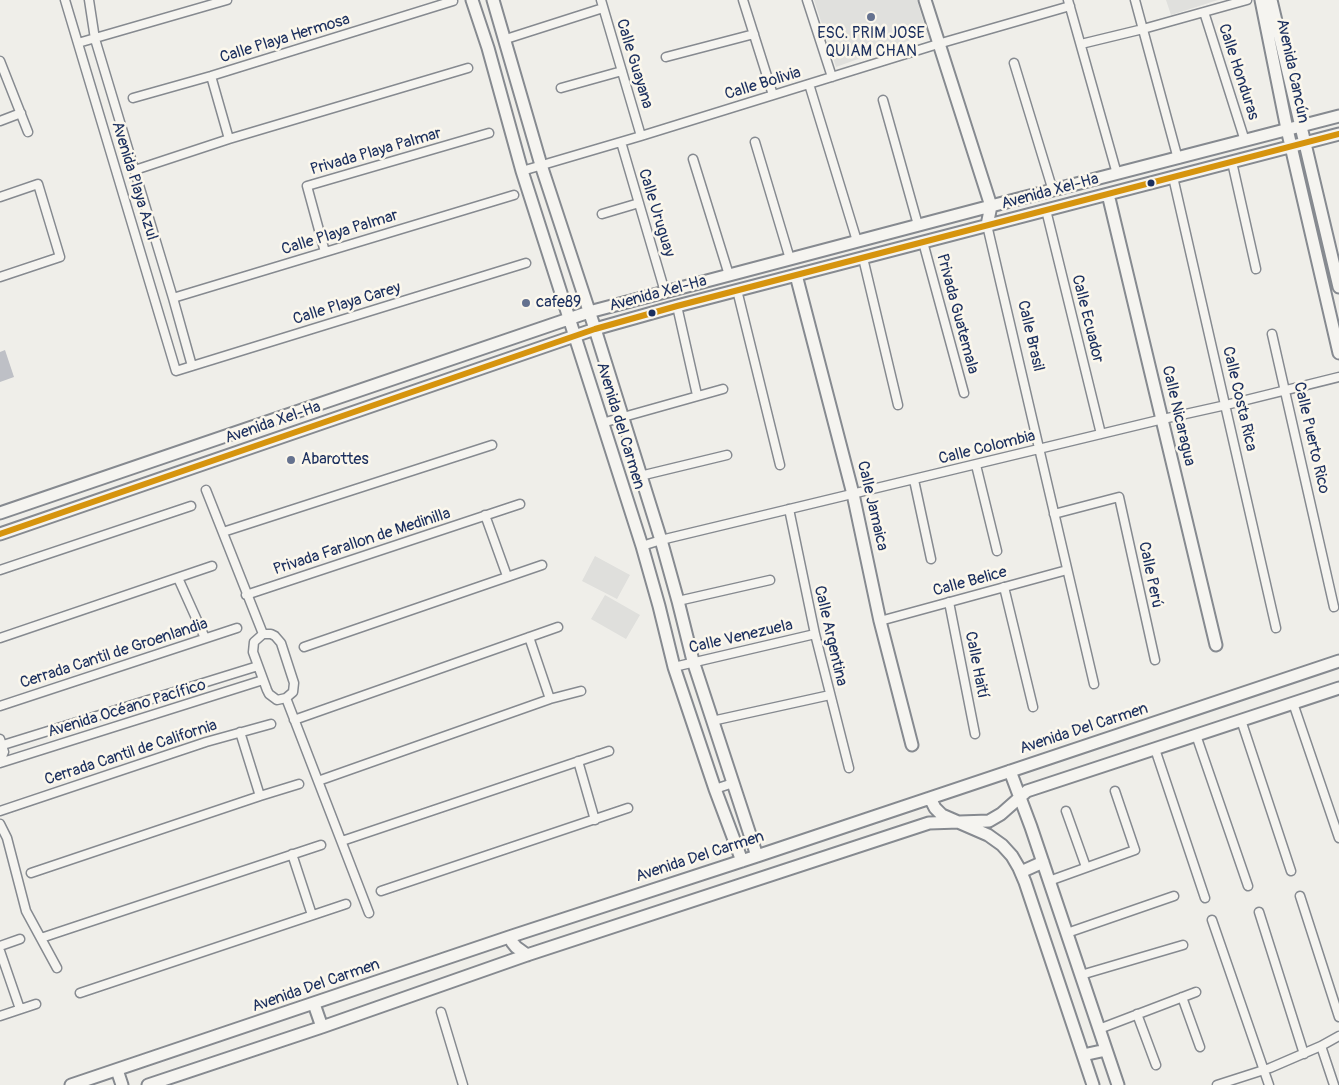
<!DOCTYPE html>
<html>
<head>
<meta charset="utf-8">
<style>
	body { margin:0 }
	canvas { display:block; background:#efeee9 }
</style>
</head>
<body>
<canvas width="1339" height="1085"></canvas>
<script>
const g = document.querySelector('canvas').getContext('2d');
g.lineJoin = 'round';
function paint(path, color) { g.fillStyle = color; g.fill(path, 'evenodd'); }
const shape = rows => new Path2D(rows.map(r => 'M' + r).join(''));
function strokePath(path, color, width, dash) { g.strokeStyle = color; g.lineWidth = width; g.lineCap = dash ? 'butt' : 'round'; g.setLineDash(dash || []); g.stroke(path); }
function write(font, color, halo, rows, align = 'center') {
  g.font = font + ' Pangolin,sans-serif'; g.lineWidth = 5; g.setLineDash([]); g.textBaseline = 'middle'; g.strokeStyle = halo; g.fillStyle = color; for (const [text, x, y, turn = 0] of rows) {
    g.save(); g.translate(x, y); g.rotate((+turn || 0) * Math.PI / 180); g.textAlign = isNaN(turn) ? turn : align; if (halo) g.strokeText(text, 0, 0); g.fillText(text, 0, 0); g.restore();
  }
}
const built = shape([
	[814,0,917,0,927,34,836,67],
	[1166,0,1218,0,1171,15]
]);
const green = shape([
	[595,556,630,575,617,599,582,581],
	[605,595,640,615,626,639,591,619]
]);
const water = shape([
	[5,350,14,377,0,382,0,352]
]);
const street = shape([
	[65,0,176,371,526,263],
	[89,0,95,39,173,298,192,366],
	[601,0,641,136],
	[743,0,773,95],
	[807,0,832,77],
	[1068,0,1117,174],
	[1135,0,1178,159],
	[1204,12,1245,141],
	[506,39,603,8],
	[78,43,227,0],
	[1081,44,1143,29,1247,0],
	[666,57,754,34],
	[0,61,28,132],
	[1014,63,1053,191],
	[211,76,229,139],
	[809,84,857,241],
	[561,88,622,71],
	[133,98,211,76,453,1],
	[883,100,918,225],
	[0,121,21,113],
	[621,142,665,292],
	[755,142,790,259],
	[693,159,729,275],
	[1232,162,1256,269],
	[135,170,229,139,468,68],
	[522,171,641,136,938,44,1070,6],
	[1173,177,1276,628],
	[0,197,38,184,60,257,0,277],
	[1046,210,1101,434],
	[602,214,639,203],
	[987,225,1094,684],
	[923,242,964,393],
	[325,252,307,186,489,133],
	[863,258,898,405],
	[737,290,780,465],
	[173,298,514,195],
	[677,306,697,395],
	[1272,334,1334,607],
	[602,423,723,389],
	[976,465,997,551],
	[640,476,727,455],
	[914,480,931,559],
	[206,490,263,634],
	[789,509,815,634,849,768],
	[1054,514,1119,497,1155,660],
	[485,515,507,576],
	[223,532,492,445],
	[642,546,661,540,1163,419,1226,405,1339,377],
	[0,570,191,506],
	[178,578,205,638],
	[1004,587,1033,707],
	[246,595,520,504],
	[678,601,770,580],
	[949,602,975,734],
	[880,621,1067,570],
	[263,634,271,634,275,636,281,643,294,683,293,692,286,698,277,700,269,694,267,690,253,652,254,642,263,634],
	[529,637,550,699],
	[0,638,212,566],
	[304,647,542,565],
	[674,667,815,634],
	[286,698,369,913],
	[1293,703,1339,838],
	[0,706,237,628],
	[294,720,558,627],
	[1241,720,1291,871],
	[712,721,830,695],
	[240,732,260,796],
	[1196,735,1248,886],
	[0,739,4,752,0,761],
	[3,745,258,666],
	[1155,749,1205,898],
	[578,761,595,820],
	[0,763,263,680],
	[318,781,550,699,581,691],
	[715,789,733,783],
	[0,811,206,742,271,724],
	[1066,811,1086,867],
	[0,824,7,838,26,911,57,968],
	[342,841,609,751],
	[292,854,312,915],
	[31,873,260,796,299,784],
	[1049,881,1135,850,1115,791],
	[381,891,628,808],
	[1300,896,1339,1017],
	[1259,912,1304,1054],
	[1212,920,1269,1085],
	[1067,933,1174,896],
	[41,938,321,845],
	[0,946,20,939],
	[0,951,20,1009],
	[1081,975,1183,945],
	[80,993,346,904],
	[1182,997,1200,1047],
	[441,1012,463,1085],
	[1137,1014,1156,1065],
	[0,1016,36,1004],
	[1099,1029,1196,992],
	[1321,1046,1334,1085],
	[1217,1085,1270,1068,1321,1046,1339,1036]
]);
const secondary = shape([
	[472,0,488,48,522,171,642,546,659,606,674,667,715,789,742,861],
	[493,0,541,165,595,329,661,540,678,601,693,661,757,856],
	[925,0,991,206,987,225],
	[1261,0,1287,129,1339,353],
	[1271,0,1339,287],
	[1108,194,1216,645],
	[796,275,853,494,880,621,912,745],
	[0,513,589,312,991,206,1339,116],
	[0,534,595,329,677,306,1339,134],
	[1010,771,1031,827,1118,1085],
	[930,798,935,808,942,815,988,835,1002,845,1012,856,1019,868,1025,882,1093,1085],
	[1021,872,1043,862],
	[512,936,512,942,516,947,527,955],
	[314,1004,322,1027],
	[1083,1055,1106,1050],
	[117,1070,122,1085],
	[71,1085,512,936,757,856,1339,661],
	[148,1085,322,1027,527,955,929,823,989,821,1001,814,1027,791,1339,688]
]);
const bus1 = shape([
	[0,534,595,329,677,306,1339,134]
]);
const markers = [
	[871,17,5,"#65728f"],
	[1151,183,4.5,"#1b2f5e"],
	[526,303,5,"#65728f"],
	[652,313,4.5,"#1b2f5e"],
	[291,460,5,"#65728f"]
];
const poiNames = [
	["ESC. PRIM JOSE",871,34,"center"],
	["QUIAM CHAN",871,52,"center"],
	["cafe89",536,303],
	["Abarottes",301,460]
];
const streetNames = [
	["Calle Playa Hermosa",285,39,-17],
	["Calle Guayana",634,64,73],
	["Avenida Cancún",1292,71,78],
	["Calle Honduras",1238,72,72],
	["Calle Bolivia",763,84,-17],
	["Privada Playa Palmar",376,152,-16],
	["Avenida Playa Azul",134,181,73],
	["Avenida Xel-Ha",1050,192,-15],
	["Calle Uruguay",656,213,73],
	["Calle Playa Palmar",340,233,-17],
	["Avenida Xel-Ha",658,294,-15],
	["Calle Playa Carey",347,304,-17],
	["Privada Guatemala",957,314,75],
	["Calle Ecuador",1087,319,76],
	["Calle Brasil",1030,336,77],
	["Calle Costa Rica",1239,399,77],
	["Calle Nicaragua",1178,416,77],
	["Avenida Xel-Ha",273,423,-19],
	["Avenida del Carmen",620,426,73],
	["Calle Puerto Rico",1311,438,77],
	["Calle Colombia",987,448,-14],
	["Calle Jamaica",872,506,77],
	["Privada Farallon de Medinilla",362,542,-18],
	["Calle Perú",1150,575,78],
	["Calle Belice",970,582,-15],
	["Calle Argentina",830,636,77],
	["Calle Venezuela",741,637,-13],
	["Cerrada Cantil de Groenlandia",114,654,-18],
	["Calle Haití",976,665,79],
	["Avenida Océano Pacífico",127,709,-17],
	["Avenida Del Carmen",1084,729,-18],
	["Cerrada Cantil de California",131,753,-18],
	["Avenida Del Carmen",700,857,-18],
	["Avenida Del Carmen",316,986,-19]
];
paint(built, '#e0e0dd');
paint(green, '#dfdfdc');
paint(water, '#bec0c6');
strokePath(street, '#868a90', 11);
strokePath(secondary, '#868a90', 15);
strokePath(street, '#f5f4f0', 8);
strokePath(secondary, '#f5f4f0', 11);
strokePath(bus1, '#d6940e', 6);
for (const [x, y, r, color] of markers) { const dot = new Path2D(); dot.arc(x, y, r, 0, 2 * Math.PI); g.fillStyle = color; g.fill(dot); strokePath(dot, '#fbf7ec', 2); }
write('16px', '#1b2f5e', '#fbf7ec', poiNames, 'left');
write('16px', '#1b2f5e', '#fbf7ec', streetNames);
</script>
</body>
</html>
